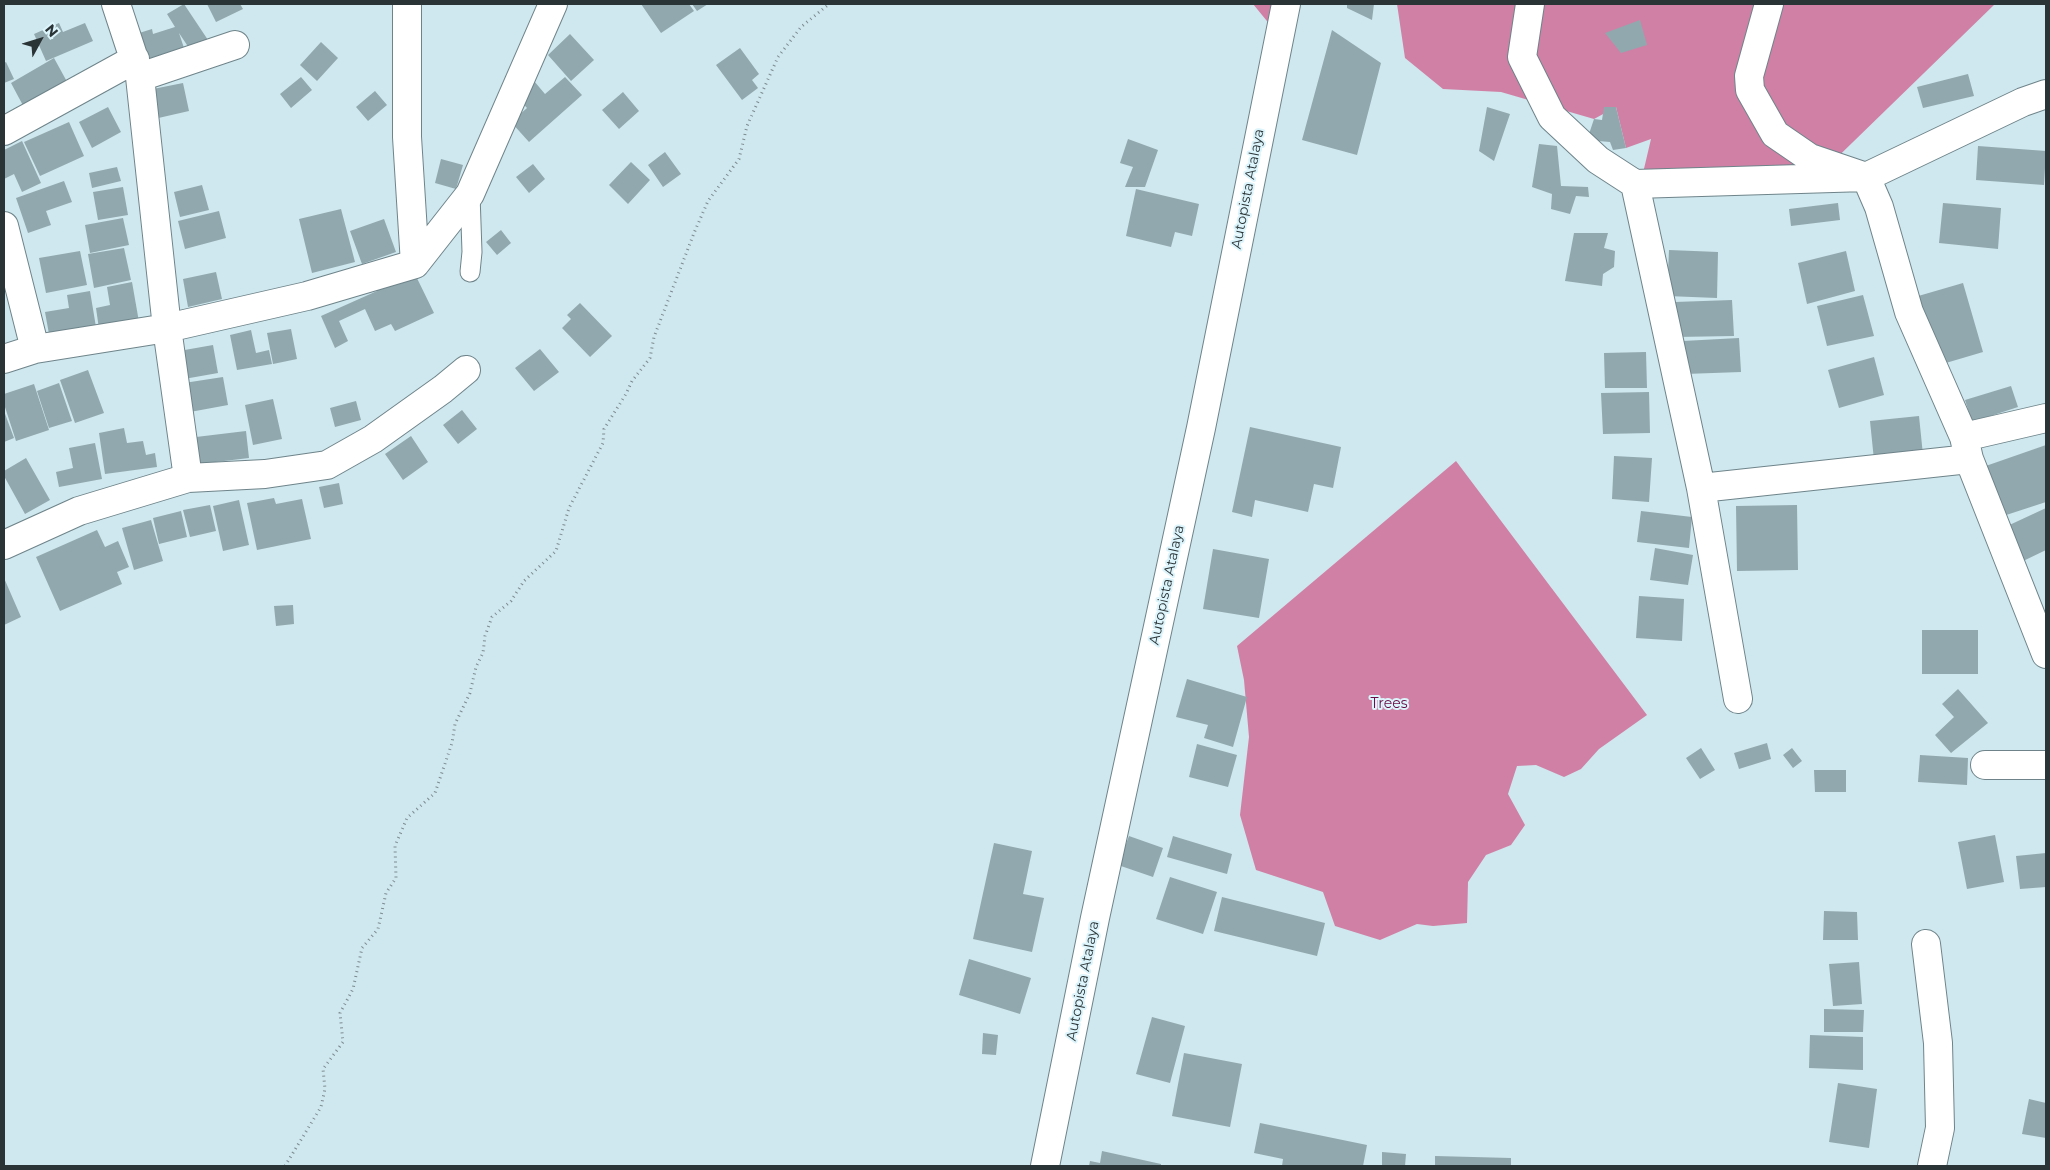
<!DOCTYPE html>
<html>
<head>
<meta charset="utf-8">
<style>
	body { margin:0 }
	#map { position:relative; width:2050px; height:1170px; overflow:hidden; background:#cfe7ee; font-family:Montserrat,sans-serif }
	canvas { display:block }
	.frame { position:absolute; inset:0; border:5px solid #2a3335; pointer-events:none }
	.north { position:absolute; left:15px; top:15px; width:50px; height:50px; -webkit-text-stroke:4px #dcf4fb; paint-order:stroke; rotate:51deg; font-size:14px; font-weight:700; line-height:20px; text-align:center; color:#2a3335 }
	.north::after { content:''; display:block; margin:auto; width:18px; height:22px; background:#2a3335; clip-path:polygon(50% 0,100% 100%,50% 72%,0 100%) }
</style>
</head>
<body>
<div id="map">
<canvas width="2050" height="1170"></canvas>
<div class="frame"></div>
<div class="north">N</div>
</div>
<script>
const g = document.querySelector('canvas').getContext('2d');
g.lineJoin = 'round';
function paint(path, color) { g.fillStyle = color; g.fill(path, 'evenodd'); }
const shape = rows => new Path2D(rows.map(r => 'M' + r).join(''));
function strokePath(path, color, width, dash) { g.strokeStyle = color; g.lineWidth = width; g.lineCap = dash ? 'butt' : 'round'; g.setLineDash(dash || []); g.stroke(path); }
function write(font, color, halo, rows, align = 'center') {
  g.font = font + ' Montserrat,sans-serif'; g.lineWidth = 4; g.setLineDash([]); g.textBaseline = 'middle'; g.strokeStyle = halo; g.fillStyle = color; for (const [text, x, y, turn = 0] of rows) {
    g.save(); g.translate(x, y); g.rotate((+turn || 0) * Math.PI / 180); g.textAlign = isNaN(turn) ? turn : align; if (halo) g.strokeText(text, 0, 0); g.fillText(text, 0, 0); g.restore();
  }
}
const forest = shape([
	[1253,4,1276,4,1271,26],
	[1397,4,1995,4,1817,177,1643,173,1651,139,1626,148,1616,107,1594,119,1501,92,1443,89,1405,58],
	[1456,461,1647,715,1599,749,1581,769,1564,777,1536,765,1517,766,1508,794,1525,825,1511,845,1486,855,1468,882,1467,923,1433,926,1417,924,1380,940,1335,926,1323,892,1256,870,1240,815,1249,737,1244,680,1237,646]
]);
const building = shape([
	[184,4,210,43,193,54,179,33,185,51,145,64,136,34,152,29,153,34,175,27,167,14],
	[207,4,240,4,243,9,216,22],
	[641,4,689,4,694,11,661,33],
	[692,4,708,4,697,11],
	[1347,4,1374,4,1372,20,1347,8],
	[1640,20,1647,45,1621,53,1605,33],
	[59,23,63,32,85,23,93,41,46,61,34,34],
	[1332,30,1381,63,1357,155,1302,140],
	[570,34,594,60,571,81,548,55],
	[321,42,338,58,317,81,300,65],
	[740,48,759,74,752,80,758,88,742,100,716,65],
	[54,58,71,89,27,113,11,83],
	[6,62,14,79,4,83,4,63],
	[1968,74,1974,96,1923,108,1917,87],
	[301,77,312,90,291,108,280,94],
	[565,77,582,95,529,142,511,122,527,108,517,97,534,81,545,94],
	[183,83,189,111,154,119,148,90],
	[375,91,387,105,368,121,356,107],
	[623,92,639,111,619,129,602,110],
	[108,107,121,132,92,148,79,122],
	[1487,107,1510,114,1494,161,1479,151],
	[1604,107,1616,107,1626,148,1613,150,1610,142,1587,140,1594,119,1602,120],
	[69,122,84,156,40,176,24,142],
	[1128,139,1158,150,1145,187,1125,187,1133,167,1120,163],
	[22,141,41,183,22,192,14,174,4,179,4,150],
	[1539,144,1557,146,1561,186,1588,187,1589,197,1576,196,1570,214,1551,209,1552,194,1532,187],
	[1978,146,2046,151,2044,185,1976,180],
	[665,152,681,174,663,187,648,165],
	[441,159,463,165,456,189,435,183],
	[631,162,650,180,628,204,609,185],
	[533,164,545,179,529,193,516,177],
	[117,167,121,181,92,188,89,173],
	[64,181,72,202,46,211,51,225,28,233,16,198],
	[202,185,209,210,180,217,174,192],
	[123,187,128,215,98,220,93,192],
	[1136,189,1199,204,1192,236,1175,232,1171,247,1126,236],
	[1838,203,1840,220,1791,226,1789,209],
	[1943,203,2001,208,1998,249,1939,243],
	[341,209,355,262,312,273,299,219],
	[219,211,226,238,185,249,178,221],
	[123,218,129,245,90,253,85,225],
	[384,219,396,252,362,264,350,231],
	[501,230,511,243,497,255,486,242],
	[1574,233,1608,233,1604,248,1615,251,1614,267,1603,274,1602,286,1565,281],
	[124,248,131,280,94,288,88,254],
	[1669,250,1718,252,1717,298,1667,296],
	[80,251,87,285,46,293,39,258],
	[1846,251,1855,291,1807,304,1798,263],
	[413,270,434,313,395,331,391,324,375,331,365,309,339,321,348,341,335,348,321,316,377,291,375,289],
	[216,272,222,299,188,307,183,279],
	[132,282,139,322,99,329,96,308,110,305,107,287],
	[1963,283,1983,352,1939,365,1908,299],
	[90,291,96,327,49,334,45,312,69,308,67,295],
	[1863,295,1874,336,1827,346,1817,306],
	[1732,300,1734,336,1676,337,1675,302],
	[580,303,612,336,590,357,562,328,571,319,567,315],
	[291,329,297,359,273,364,267,333],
	[251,330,256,353,269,350,272,364,237,370,230,335],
	[1739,338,1741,372,1685,374,1683,341],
	[213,345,218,373,184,379,179,351],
	[540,349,559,372,534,391,515,368],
	[1646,352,1647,388,1605,388,1604,353],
	[1874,357,1884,395,1839,408,1828,370],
	[88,370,104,413,75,423,60,380],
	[223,377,228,405,190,412,184,383],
	[59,383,72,421,49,428,37,391],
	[34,384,49,430,16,441,4,404,4,394],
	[2011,386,2018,407,1972,422,1965,400],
	[1649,392,1650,433,1603,434,1601,393],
	[273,399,282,439,253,445,245,405],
	[356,401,361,420,335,427,330,408],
	[462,410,477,429,458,444,443,425],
	[4,411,14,438,4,442],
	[1919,416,1923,455,1874,460,1870,421],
	[1250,427,1341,447,1333,488,1314,484,1308,512,1255,500,1252,517,1232,512],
	[124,428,127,443,143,441,146,455,155,453,157,467,105,474,99,433],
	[246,431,249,458,199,464,196,437],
	[411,436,428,462,403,480,385,454],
	[95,443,102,479,59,487,56,472,73,468,69,448],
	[2046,445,2046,502,1997,518,1980,468],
	[1614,456,1652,458,1649,502,1612,499],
	[26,458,50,500,25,514,4,476,4,471],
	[339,483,343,504,324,508,319,487],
	[274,498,276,504,302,499,311,539,257,550,247,503],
	[239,500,249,545,223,551,213,506],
	[210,505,216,531,190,537,183,510],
	[1797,505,1798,570,1737,571,1736,506],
	[2046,508,2046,550,2019,563,2003,528],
	[181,511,187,537,159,544,153,518],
	[1641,511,1692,517,1689,548,1637,542],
	[151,520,163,561,134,570,122,528],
	[97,530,105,547,118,541,129,567,117,572,122,584,60,611,36,557],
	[1655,548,1693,555,1688,585,1650,580],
	[1213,549,1269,559,1259,618,1203,609],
	[4,578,21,617,4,625],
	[1639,596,1684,599,1682,641,1636,638],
	[293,605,294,624,276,626,274,606],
	[1922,630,1978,630,1978,674,1922,674],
	[1187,679,1247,697,1233,747,1204,738,1208,725,1176,717],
	[1958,689,1988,723,1951,753,1935,735,1954,717,1942,704],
	[1767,743,1771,759,1739,769,1734,753],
	[1197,744,1237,755,1228,787,1189,777],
	[1701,748,1715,770,1700,779,1686,758],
	[1792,748,1802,761,1793,768,1783,755],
	[1920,755,1968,758,1967,785,1918,782],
	[1814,770,1846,770,1846,792,1815,792],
	[1995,835,2004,882,1967,889,1958,842],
	[1129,836,1163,848,1153,877,1118,865],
	[1173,836,1232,854,1227,874,1167,857],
	[994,843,1032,851,1023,894,1044,898,1032,952,973,939],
	[2046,853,2046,887,2020,889,2016,856],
	[1170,877,1217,892,1203,934,1156,919],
	[1222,897,1325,923,1317,956,1214,931],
	[1824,911,1857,912,1858,940,1823,940],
	[969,959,1031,978,1020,1014,959,995],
	[1859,962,1862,1004,1833,1006,1829,964],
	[1824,1009,1864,1010,1863,1032,1824,1032],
	[1152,1017,1185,1026,1170,1083,1136,1074],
	[983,1033,998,1035,996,1055,982,1054],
	[1810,1035,1863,1037,1863,1070,1809,1068],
	[1184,1053,1242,1064,1230,1127,1172,1116],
	[1838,1083,1877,1089,1869,1148,1829,1142],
	[2029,1099,2046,1103,2046,1138,2022,1134],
	[1260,1123,1367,1145,1363,1166,1282,1166,1283,1159,1254,1153],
	[1102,1151,1161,1164,1161,1166,1089,1166,1090,1161,1100,1163],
	[1382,1152,1406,1154,1405,1166,1382,1166],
	[1435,1156,1511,1158,1511,1166,1435,1166]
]);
const path = shape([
	[285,1166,321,1107,325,1089,323,1069,343,1042,340,1013,353,989,362,948,378,929,386,893,396,878,395,846,407,818,435,793,452,743,455,724,470,693,476,667,483,653,485,636,492,617,511,601,524,581,556,551,569,508,603,443,604,429,626,394,632,381,650,358,654,337,694,233,708,201,739,159,747,126,778,57,801,27,829,4]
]);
const lane = shape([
	[470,194,472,252,470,272]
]);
const street = shape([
	[116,4,140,77,167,328,188,478],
	[407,4,407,137,415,264],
	[1530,4,1522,57,1552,117,1598,160,1635,184,1866,177,2023,102,2046,94],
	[1769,4,1749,76,1750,90,1775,134,1810,158,1866,177,1879,207,1909,312,1964,437,1969,459,2046,654],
	[140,77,235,45],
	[4,131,135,59],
	[1635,184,1701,488,1738,699],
	[4,226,35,349],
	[4,359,35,349,167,328,307,296,415,264,470,194,553,4],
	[1964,437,2046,418],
	[1701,488,1969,459],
	[4,545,79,511,188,478,265,474,327,465,373,439,443,389,466,370],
	[1985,765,2046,765],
	[1926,944,1938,1043,1940,1128,1932,1166]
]);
const primary = shape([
	[1045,1166,1095,918,1201,428,1286,4]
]);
const streetNames = [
	["Autopista Atalaya",1248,189,-79],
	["Autopista Atalaya",1167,585,-78],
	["Autopista Atalaya",1083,981,-79]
];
const parkNames = [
	["Trees",1389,704]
];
paint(forest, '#d080a5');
paint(building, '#91a8ae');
strokePath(lane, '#6e848a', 21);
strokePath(street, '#6e848a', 30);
strokePath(primary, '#6e848a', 30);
strokePath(path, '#7c8c91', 3, [1, 4]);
strokePath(lane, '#fff', 19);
strokePath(street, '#fff', 28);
strokePath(primary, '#fff', 28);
write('14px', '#2a3335', '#dcf4fb', streetNames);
write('14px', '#6b0a44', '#dcf4fb', parkNames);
</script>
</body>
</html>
